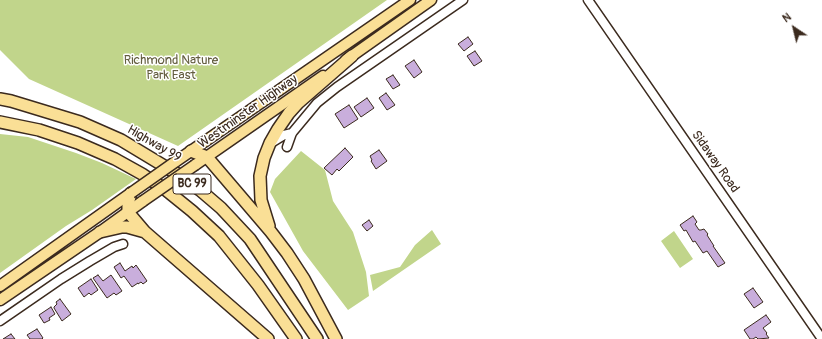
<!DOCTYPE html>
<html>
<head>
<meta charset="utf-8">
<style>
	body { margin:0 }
	#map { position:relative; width:822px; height:339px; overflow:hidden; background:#fff; font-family:Pangolin,sans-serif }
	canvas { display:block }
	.north { position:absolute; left:774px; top:8px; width:40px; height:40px; -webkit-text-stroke:3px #fff; paint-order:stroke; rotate:325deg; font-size:11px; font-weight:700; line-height:16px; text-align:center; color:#3b2a1e }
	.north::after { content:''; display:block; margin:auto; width:14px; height:18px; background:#3b2a1e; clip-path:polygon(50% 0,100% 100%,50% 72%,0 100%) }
</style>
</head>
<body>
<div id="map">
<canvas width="822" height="339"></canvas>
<div class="north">N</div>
</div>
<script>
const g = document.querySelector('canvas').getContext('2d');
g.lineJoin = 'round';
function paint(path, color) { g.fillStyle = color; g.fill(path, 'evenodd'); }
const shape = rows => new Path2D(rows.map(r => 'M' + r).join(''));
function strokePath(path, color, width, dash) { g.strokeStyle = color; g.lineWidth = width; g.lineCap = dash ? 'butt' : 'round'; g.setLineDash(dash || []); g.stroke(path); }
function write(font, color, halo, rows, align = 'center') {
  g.font = font + ' Pangolin,sans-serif'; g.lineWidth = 3; g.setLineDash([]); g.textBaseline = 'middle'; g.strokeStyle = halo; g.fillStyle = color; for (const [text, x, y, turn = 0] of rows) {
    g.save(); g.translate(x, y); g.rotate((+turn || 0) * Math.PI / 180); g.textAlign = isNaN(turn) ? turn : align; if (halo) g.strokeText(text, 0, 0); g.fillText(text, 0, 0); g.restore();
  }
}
const green = shape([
	[0,0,387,0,178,146,29,79,0,50],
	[0,134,28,137,76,153,102,163,136,179,92,210,66,226,0,273],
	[301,151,325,170,333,201,353,232,366,272,369,296,348,310,303,251,270,192,275,179],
	[432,230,441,244,373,291,370,275,400,267,415,245],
	[674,231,693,259,680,268,661,241]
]);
const building = shape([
	[468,37,473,44,464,51,458,44,468,37],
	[475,51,482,61,474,66,467,56,475,51],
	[414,60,422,72,414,78,405,66,414,60],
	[393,75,400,85,393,89,386,79,393,75],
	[386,93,395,105,387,110,379,98,386,93],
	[367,98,374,108,361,117,354,107,367,98],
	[349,105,358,119,344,128,335,114,349,105],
	[345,148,353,157,339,171,337,169,332,175,324,168,345,148],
	[379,150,387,161,376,169,371,161,372,160,370,156,379,150],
	[693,216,697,222,695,224,699,230,701,230,704,229,708,234,707,235,714,246,713,246,725,263,718,267,707,251,703,253,695,241,693,242,686,230,684,231,680,225,693,216],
	[369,220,373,226,367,231,362,225,369,220],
	[120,263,125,271,132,266,133,268,136,265,147,281,143,284,141,282,138,284,138,283,132,287,124,276,121,278,114,267,120,263],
	[98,275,103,281,111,275,122,291,116,295,114,293,107,298,93,278,98,275],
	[91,279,98,290,91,295,89,293,84,297,78,288,91,279],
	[753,288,763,302,754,308,744,294,753,288],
	[60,299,71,314,62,321,54,308,54,307,57,304,56,302,60,299],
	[51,307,55,314,49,318,50,320,44,323,39,315,51,307],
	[766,315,771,322,763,328,767,333,766,334,769,338,758,339,756,337,753,339,750,339,744,330,766,315],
	[37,329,43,338,42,339,30,339,27,335,37,329],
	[11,334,15,339,3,339,11,334]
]);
const minor = shape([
	[588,0,822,339],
	[271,143,284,135,292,133],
	[287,147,292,133,317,103,337,87,463,0],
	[0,321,61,279,90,261,114,247,123,244]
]);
const major = shape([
	[346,60,431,0],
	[175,162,410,0],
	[195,165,323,76],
	[0,286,131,193],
	[0,300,100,232,143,201]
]);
const highway = shape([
	[0,99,11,101,80,122,121,140,179,175,200,190,221,208,250,239,317,339],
	[0,122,39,130,78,143,115,159,142,174,166,190,192,211,219,236,258,285,296,339],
	[191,151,207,157,271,232,287,253,304,279,336,339],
	[131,193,128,204,128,212,145,232,268,339],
	[269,226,261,200,260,176,264,158,270,143,278,129,289,113,298,103,352,56],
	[100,232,122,227,127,227,145,232]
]);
const majorBridge = shape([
	[131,193,175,162],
	[143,201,195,165]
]);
const shields = [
	[192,184,38]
];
const shieldNames = [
	["BC 99",192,184]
];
const parkNames = [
	["Richmond Nature",171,61],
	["Park East",171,76]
];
const streetNames = [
	["Westminster Highway",248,112,-35],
	["Highway 99",154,144,30],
	["Sidaway Road",715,162,55]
];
paint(green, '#c1d58b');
paint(building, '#c9aedc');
strokePath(building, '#3b2a1e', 1);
strokePath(minor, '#3b2a1e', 11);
strokePath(major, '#3b2a1e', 13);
strokePath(highway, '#3b2a1e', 14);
strokePath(minor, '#fff', 8);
strokePath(major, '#fadf96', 10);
strokePath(highway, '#fadf96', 11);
strokePath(majorBridge, '#3b2a1e', 13, []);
strokePath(majorBridge, '#fadf96', 10);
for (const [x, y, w] of shields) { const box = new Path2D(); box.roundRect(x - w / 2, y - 10, w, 20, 3); g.fillStyle = '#fff'; g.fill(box); strokePath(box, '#3b2a1e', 1); }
write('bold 12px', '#3b2a1e', null, shieldNames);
write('13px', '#635d3f', '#fff', parkNames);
write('13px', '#3b2a1e', '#fff', streetNames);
</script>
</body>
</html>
